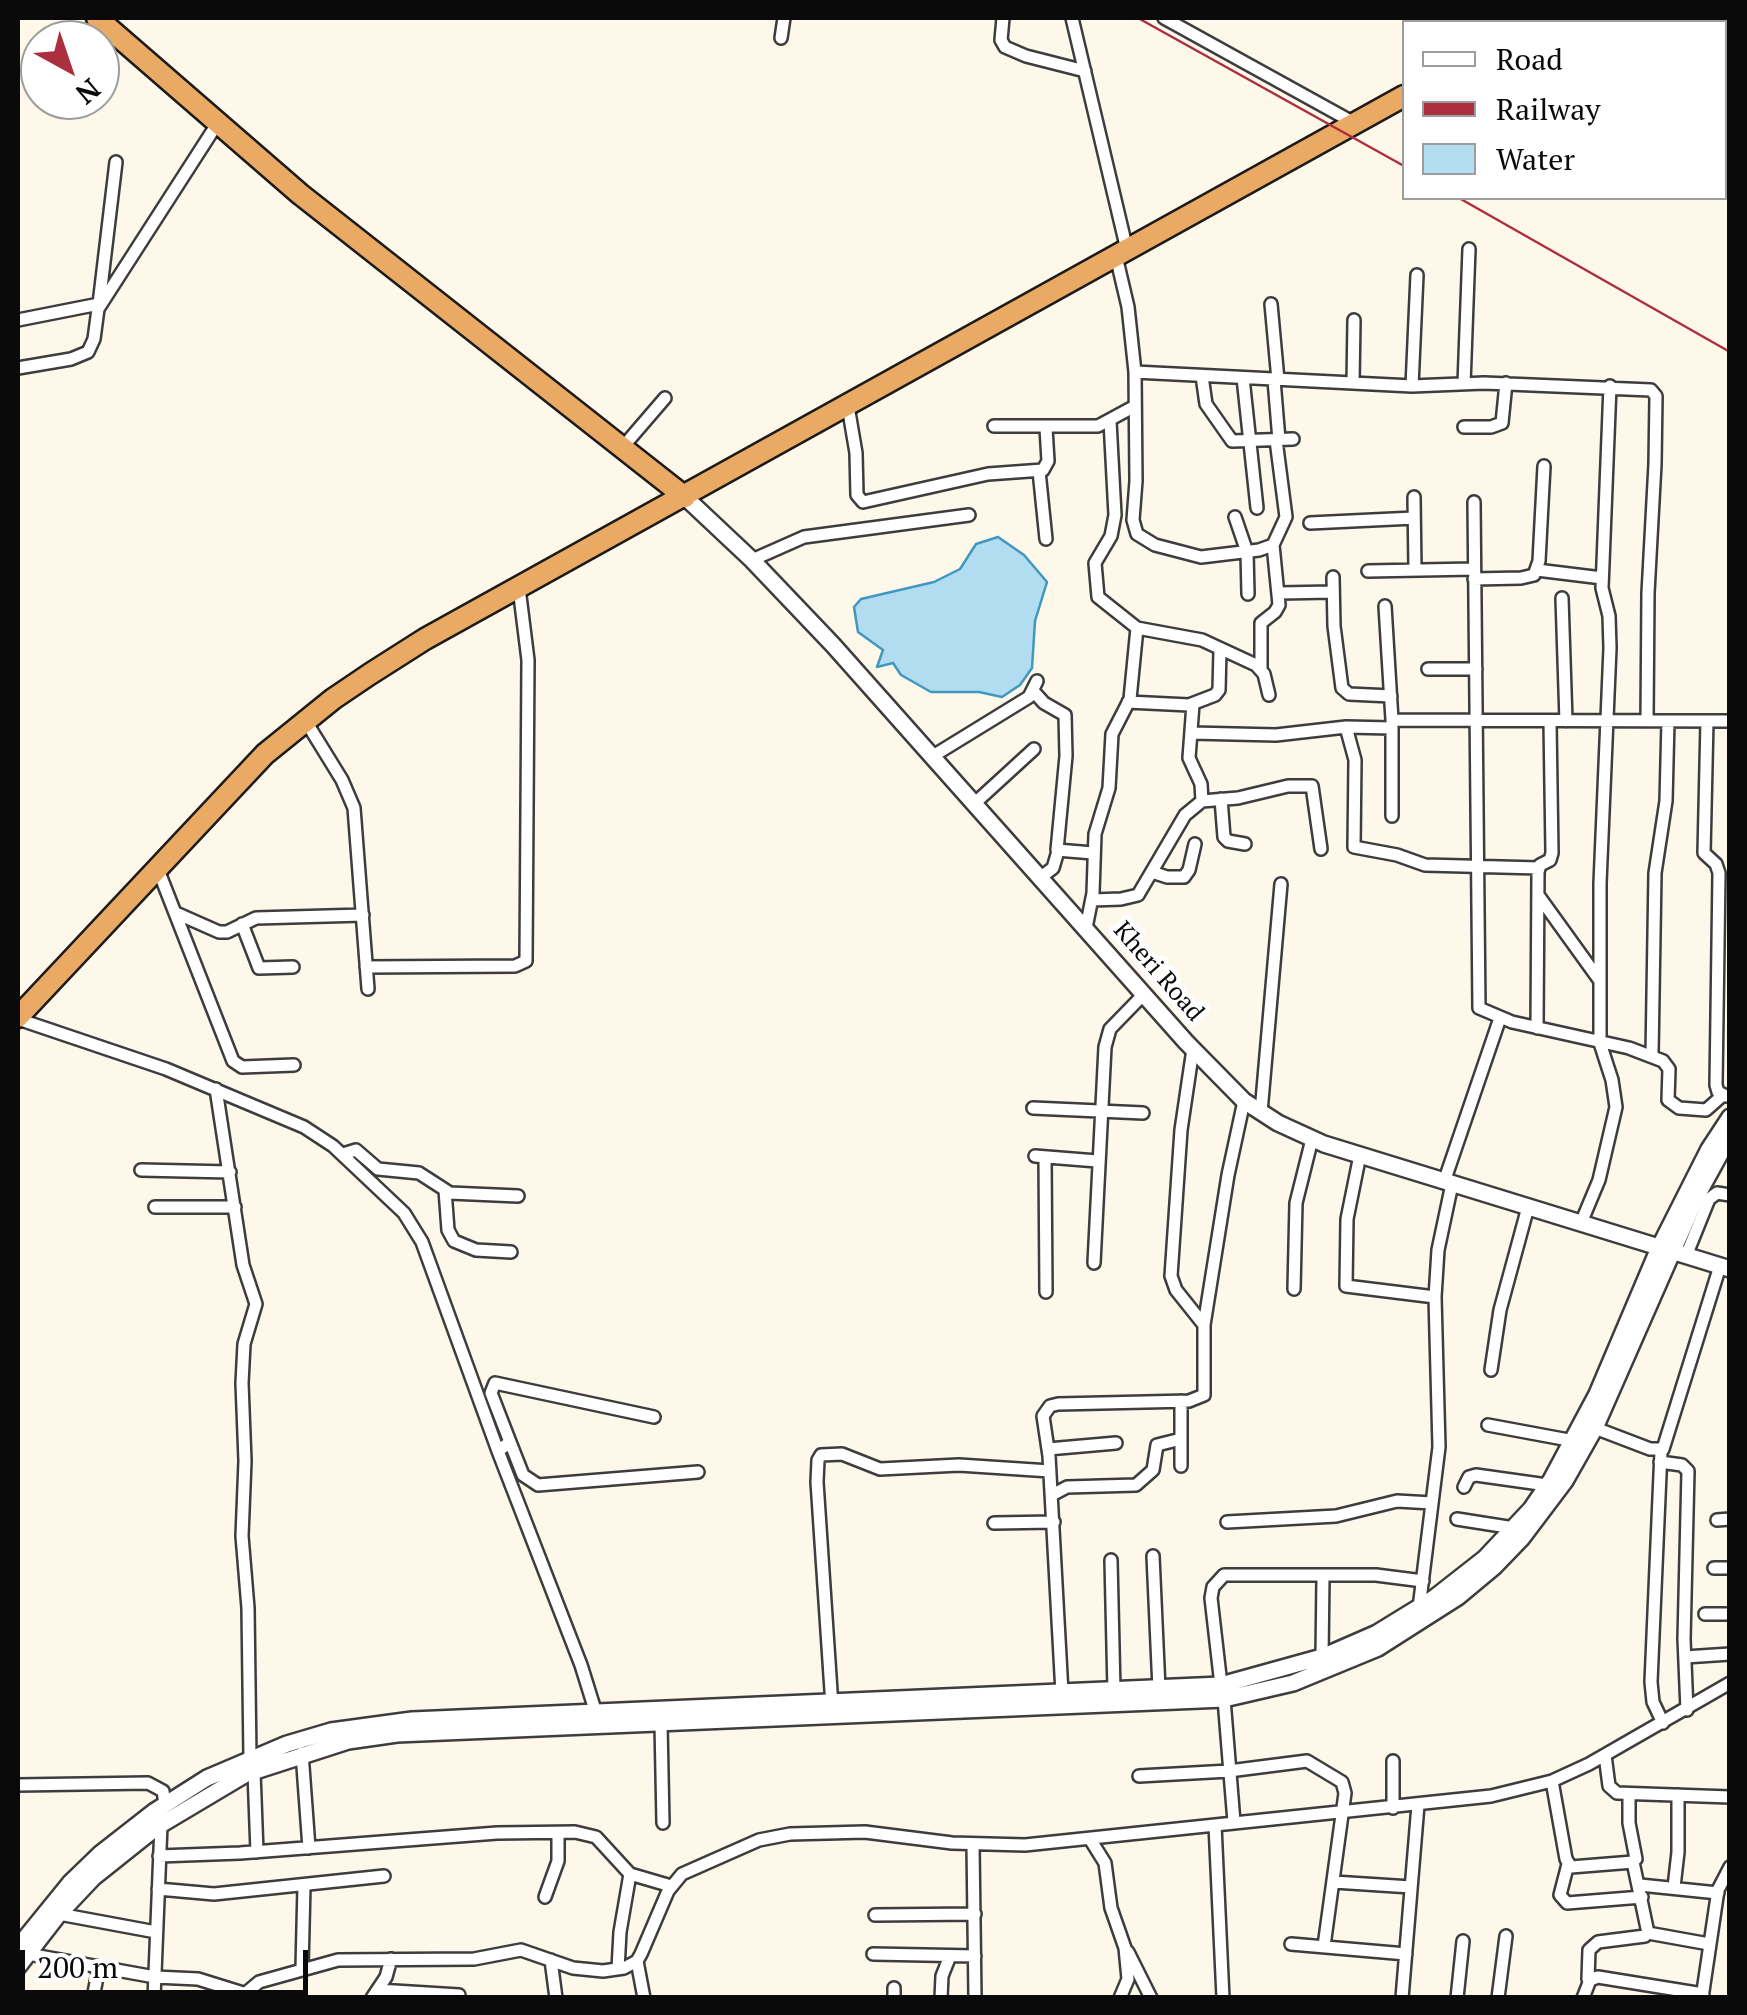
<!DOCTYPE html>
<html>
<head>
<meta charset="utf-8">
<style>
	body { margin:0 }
	#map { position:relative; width:1747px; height:2015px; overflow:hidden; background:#fdf8e9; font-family:"PT Serif",serif }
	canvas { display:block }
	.frame { position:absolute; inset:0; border:20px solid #0a0a0a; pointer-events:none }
	.legend { position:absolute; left:1402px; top:20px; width:325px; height:180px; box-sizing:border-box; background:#fff; border:2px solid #9d9d9d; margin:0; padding:12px 18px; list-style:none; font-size:30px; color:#0a0a0a }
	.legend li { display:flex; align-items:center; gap:20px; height:50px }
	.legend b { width:50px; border:2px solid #9d9d9d }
	.north { position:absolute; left:20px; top:20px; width:100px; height:100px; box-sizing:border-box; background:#fff; border:2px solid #9d9d9d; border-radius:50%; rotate:140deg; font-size:28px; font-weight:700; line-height:40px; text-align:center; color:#0a0a0a }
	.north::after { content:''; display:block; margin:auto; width:35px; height:45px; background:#ac2f3f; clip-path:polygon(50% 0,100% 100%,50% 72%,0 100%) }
	.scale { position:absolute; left:20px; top:1950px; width:288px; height:45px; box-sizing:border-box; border:5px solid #0a0a0a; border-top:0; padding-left:12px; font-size:30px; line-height:35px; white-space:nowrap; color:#0a0a0a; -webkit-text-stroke:8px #fff; paint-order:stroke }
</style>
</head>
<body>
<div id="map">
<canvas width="1747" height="2015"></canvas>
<div class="frame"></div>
<ul class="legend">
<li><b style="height:12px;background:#fff"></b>Road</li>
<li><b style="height:12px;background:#ac2f3f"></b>Railway</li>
<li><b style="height:28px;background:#b2ddf0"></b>Water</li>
</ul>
<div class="north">N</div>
<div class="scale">200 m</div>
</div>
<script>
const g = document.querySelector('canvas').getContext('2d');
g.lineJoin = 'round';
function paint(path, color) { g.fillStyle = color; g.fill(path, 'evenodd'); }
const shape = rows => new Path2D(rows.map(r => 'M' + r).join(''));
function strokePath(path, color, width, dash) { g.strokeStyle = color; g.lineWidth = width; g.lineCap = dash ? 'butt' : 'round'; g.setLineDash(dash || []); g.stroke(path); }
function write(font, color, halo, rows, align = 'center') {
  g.font = font + ' "PT Serif",serif'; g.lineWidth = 10; g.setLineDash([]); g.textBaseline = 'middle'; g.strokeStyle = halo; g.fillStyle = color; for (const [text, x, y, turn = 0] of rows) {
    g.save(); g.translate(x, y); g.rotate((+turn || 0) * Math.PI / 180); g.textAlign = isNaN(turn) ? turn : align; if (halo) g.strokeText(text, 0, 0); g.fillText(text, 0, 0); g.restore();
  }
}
const water = shape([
	[998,537,1024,555,1047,582,1035,621,1032,668,1020,685,1002,697,979,692,931,692,901,675,893,663,877,667,883,650,858,632,854,607,861,599,934,582,960,569,976,544,998,537]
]);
const minor = shape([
	[1003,18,1001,40,1005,47,1026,56,1085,71],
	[1072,18,1127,250],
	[1164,18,1356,124],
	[781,38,784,18],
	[1116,256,1128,307,1135,372,1136,481,1133,520,1137,534,1155,545,1201,557,1259,550,1273,545,1286,517,1276,440],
	[99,304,116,162],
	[1271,304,1278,380],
	[18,320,99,304],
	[18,368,71,359,88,352,94,339,98,309,217,124],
	[1135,372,1412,386,1484,383,1651,390,1656,396,1655,464,1648,593,1647,721],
	[1202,376,1206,404,1232,441,1293,439],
	[1243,378,1257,508],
	[1274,380,1279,440],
	[1353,383,1354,320],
	[1464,384,1469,249],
	[1412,386,1417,275],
	[848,406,856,453,857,495,863,502,988,474,1043,470,1048,461,1046,428],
	[1110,421,1115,515,1111,536,1095,563,1098,597,1137,628,1202,640,1256,665,1264,674,1269,695],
	[994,426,1098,426,1135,406],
	[1464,427,1491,427,1502,423,1506,383],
	[622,448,665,398],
	[1039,471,1046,539],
	[1414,497,1415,570],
	[1474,502,1479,1008,1512,1022,1629,1048,1663,1061,1669,1069,1668,1100,1679,1108,1706,1110,1723,1095],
	[1235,517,1247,552,1248,594],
	[1310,523,1414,518],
	[752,560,804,537,969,515],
	[1537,570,1602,578],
	[1368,571,1474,569],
	[1333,577,1334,626,1342,688,1349,694,1391,696],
	[1474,579,1521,578,1534,575,1539,561,1544,466],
	[1279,593,1333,592],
	[1562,598,1566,721],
	[1385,606,1392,720,1392,816],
	[1261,668,1261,623,1275,612,1279,605,1273,545],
	[1428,669,1476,669],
	[1034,692,1044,703,1065,715,1066,756,1057,850,1093,853],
	[1128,702,1189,705,1215,695,1219,690,1220,650],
	[1193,704,1189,758,1201,784,1202,801],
	[305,720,342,780,354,808,368,989],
	[1392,720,1730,721],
	[1707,721,1704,853,1716,864,1719,873,1716,1085,1718,1092,1726,1096],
	[1346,727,1355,760,1354,847,1397,855,1425,865,1539,868],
	[1192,733,1276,735,1346,727,1392,728],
	[933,756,1029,697,1037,681],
	[1221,799,1224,837,1228,841,1245,844],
	[975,803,1034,749],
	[157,867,233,1061,242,1067,294,1065],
	[1152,872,1167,877,1184,877,1189,870,1195,844],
	[1041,877,1053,868,1058,851],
	[1538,895,1600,981],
	[1092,900,1121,899,1138,895,1185,815,1202,801,1238,798,1288,786,1312,786,1321,849],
	[176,913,219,932,227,932,256,918,363,915],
	[242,924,259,968,293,967],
	[1086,928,1093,893,1095,834,1109,788,1112,734,1130,699,1137,628],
	[366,967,515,966,526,961,528,660,519,588],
	[18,1019,166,1069,304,1127,333,1146,404,1213,422,1242,498,1451,581,1665,595,1710,592,1717],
	[1537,1028,1538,872,1540,865,1550,860,1552,853,1550,722],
	[1193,1049,1181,1130,1171,1276,1176,1290,1204,1325],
	[1652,1055,1655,873,1666,801,1668,721],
	[216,1089,243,1265,256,1304,244,1344,242,1383,245,1461,242,1536,248,1608,250,1759],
	[1033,1108,1143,1113],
	[1261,1112,1281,884],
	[343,1154,356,1150,378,1169,419,1173,450,1193,518,1196],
	[1360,1155,1347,1219,1346,1286,1435,1297],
	[1035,1156,1097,1161],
	[1045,1157,1046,1292],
	[141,1170,230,1172],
	[1444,1182,1500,1018],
	[445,1190,448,1230,454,1241,476,1250,511,1252],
	[155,1207,235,1207],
	[1581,1223,1599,1180,1616,1107,1612,1080,1600,1043,1600,883,1610,648,1609,616,1602,588,1610,386],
	[1686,1256,1709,1199,1717,1193,1730,1195],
	[1094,1263,1105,1047,1110,1029,1144,994],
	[1294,1289,1296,1203,1312,1139],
	[1491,1370,1500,1310,1528,1207],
	[1181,1401,1181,1466],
	[1488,1425,1574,1441],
	[1595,1428,1650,1449,1663,1449,1720,1266],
	[510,1442,523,1475,538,1485,698,1472],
	[1048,1449,1116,1443],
	[498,1451,510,1442,491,1393,495,1383,654,1417],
	[1661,1451,1651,1682,1653,1702,1663,1723],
	[1660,1462,1682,1465,1688,1471,1684,1639,1687,1710],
	[1464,1487,1469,1477,1476,1475,1547,1485],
	[1052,1495,1067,1487,1136,1485,1153,1470,1157,1445,1181,1439],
	[1457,1519,1514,1528],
	[1717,1520,1730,1519],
	[1227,1522,1336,1516,1397,1501,1432,1503],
	[994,1523,1054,1522],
	[1153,1556,1159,1689],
	[1111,1560,1114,1691],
	[1714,1568,1730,1568],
	[1419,1608,1439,1447,1435,1297,1438,1250,1452,1184],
	[1705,1614,1730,1614],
	[1322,1657,1323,1577],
	[1685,1657,1730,1654],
	[1221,1685,1211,1598,1213,1587,1224,1575,1376,1575,1423,1581],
	[1062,1693,1049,1456,1043,1416,1050,1406,1058,1404,1189,1401,1204,1395,1204,1325,1228,1175,1244,1101],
	[1224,1699,1234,1822],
	[832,1706,817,1482,818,1460,821,1455,842,1454,880,1469,959,1465,1050,1471],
	[661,1724,663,1823],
	[302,1753,309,1848],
	[1605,1755,1609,1786,1617,1793,1730,1797],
	[1393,1761,1393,1808],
	[254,1772,257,1852],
	[1139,1776,1229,1771,1307,1761,1342,1782,1345,1793,1324,1946],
	[1552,1781,1566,1859,1571,1867,1633,1862,1648,1933,1709,1944],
	[18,1785,148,1783,163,1791,165,1804],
	[1629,1794,1629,1823,1636,1859],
	[1215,1825,1223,1998],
	[1090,1839,1105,1863,1111,1908,1125,1948,1128,1979,1120,1998],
	[973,1845,975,1998],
	[159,1856,240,1853,497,1833,575,1832,596,1837,630,1874,671,1886],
	[1568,1864,1560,1895,1567,1903,1642,1897],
	[1334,1882,1411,1887],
	[1640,1885,1718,1893],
	[1674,1887,1678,1852,1678,1795],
	[158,1889,214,1894,384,1876],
	[545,1897,558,1861,558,1833],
	[59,1914,156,1932],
	[875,1915,975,1914],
	[1291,1944,1406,1954],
	[1128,1952,1151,1998],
	[28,1954,155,1977,198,1979,243,1993],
	[873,1954,975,1956],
	[551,1960,556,1998],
	[637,1961,644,1998],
	[302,1968,304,1886],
	[618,1969,620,1932,630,1874],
	[1594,1978,1588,1979,1589,1950,1598,1942,1645,1936],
	[894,1988,894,1998],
	[378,1990,459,1995],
	[93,1998,99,1967],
	[154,1998,161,1825],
	[240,1998,259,1982,338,1960,474,1959,521,1950,573,1968,603,1971,624,1968,637,1961,641,1954,668,1891,682,1874,759,1840,790,1834,865,1832,952,1843,1025,1845,1491,1796,1552,1781,1589,1764,1730,1683],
	[372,1998,386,1977,391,1959],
	[941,1998,942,1976,950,1956],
	[1402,1998,1418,1805],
	[1457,1998,1463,1941],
	[1498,1998,1506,1936],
	[1583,1998,1590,1980,1598,1977,1703,1994],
	[1702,1998,1718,1890,1730,1867]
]);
const tertiary = shape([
	[685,497,752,560,833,645,1186,1042,1244,1101,1278,1123,1324,1144,1730,1269],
	[18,1947,70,1883,100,1854,155,1811,207,1778,287,1744,331,1731,412,1720,1221,1685,1322,1657,1377,1633,1434,1598,1485,1558,1531,1509,1551,1480,1597,1394,1659,1248,1709,1149,1730,1117],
	[18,1967,59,1914,93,1878,157,1827,246,1774,348,1741,397,1734,1224,1699,1293,1683,1378,1648,1458,1597,1494,1567,1522,1538,1565,1481,1595,1428,1697,1196,1730,1136]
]);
const trunk = shape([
	[97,18,300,194,685,497],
	[1533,22,1541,18],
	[18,1017,265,754,333,699,370,674,425,639,1404,96]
]);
const rail = shape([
	[1138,18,1404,166],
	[1459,198,1730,352]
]);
const streetNames = [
	["Kheri Road",1158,972,49]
];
paint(water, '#b2ddf0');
strokePath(water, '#4097c0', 2.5);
strokePath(minor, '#3d3d3d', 16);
strokePath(tertiary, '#3d3d3d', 20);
strokePath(trunk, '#1b1b1b', 25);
strokePath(minor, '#fff', 11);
strokePath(tertiary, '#fff', 15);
strokePath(trunk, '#eaaa64', 20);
strokePath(rail, '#ac2f3f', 2.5);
write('25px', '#0a0a0a', '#fff', streetNames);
</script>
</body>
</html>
